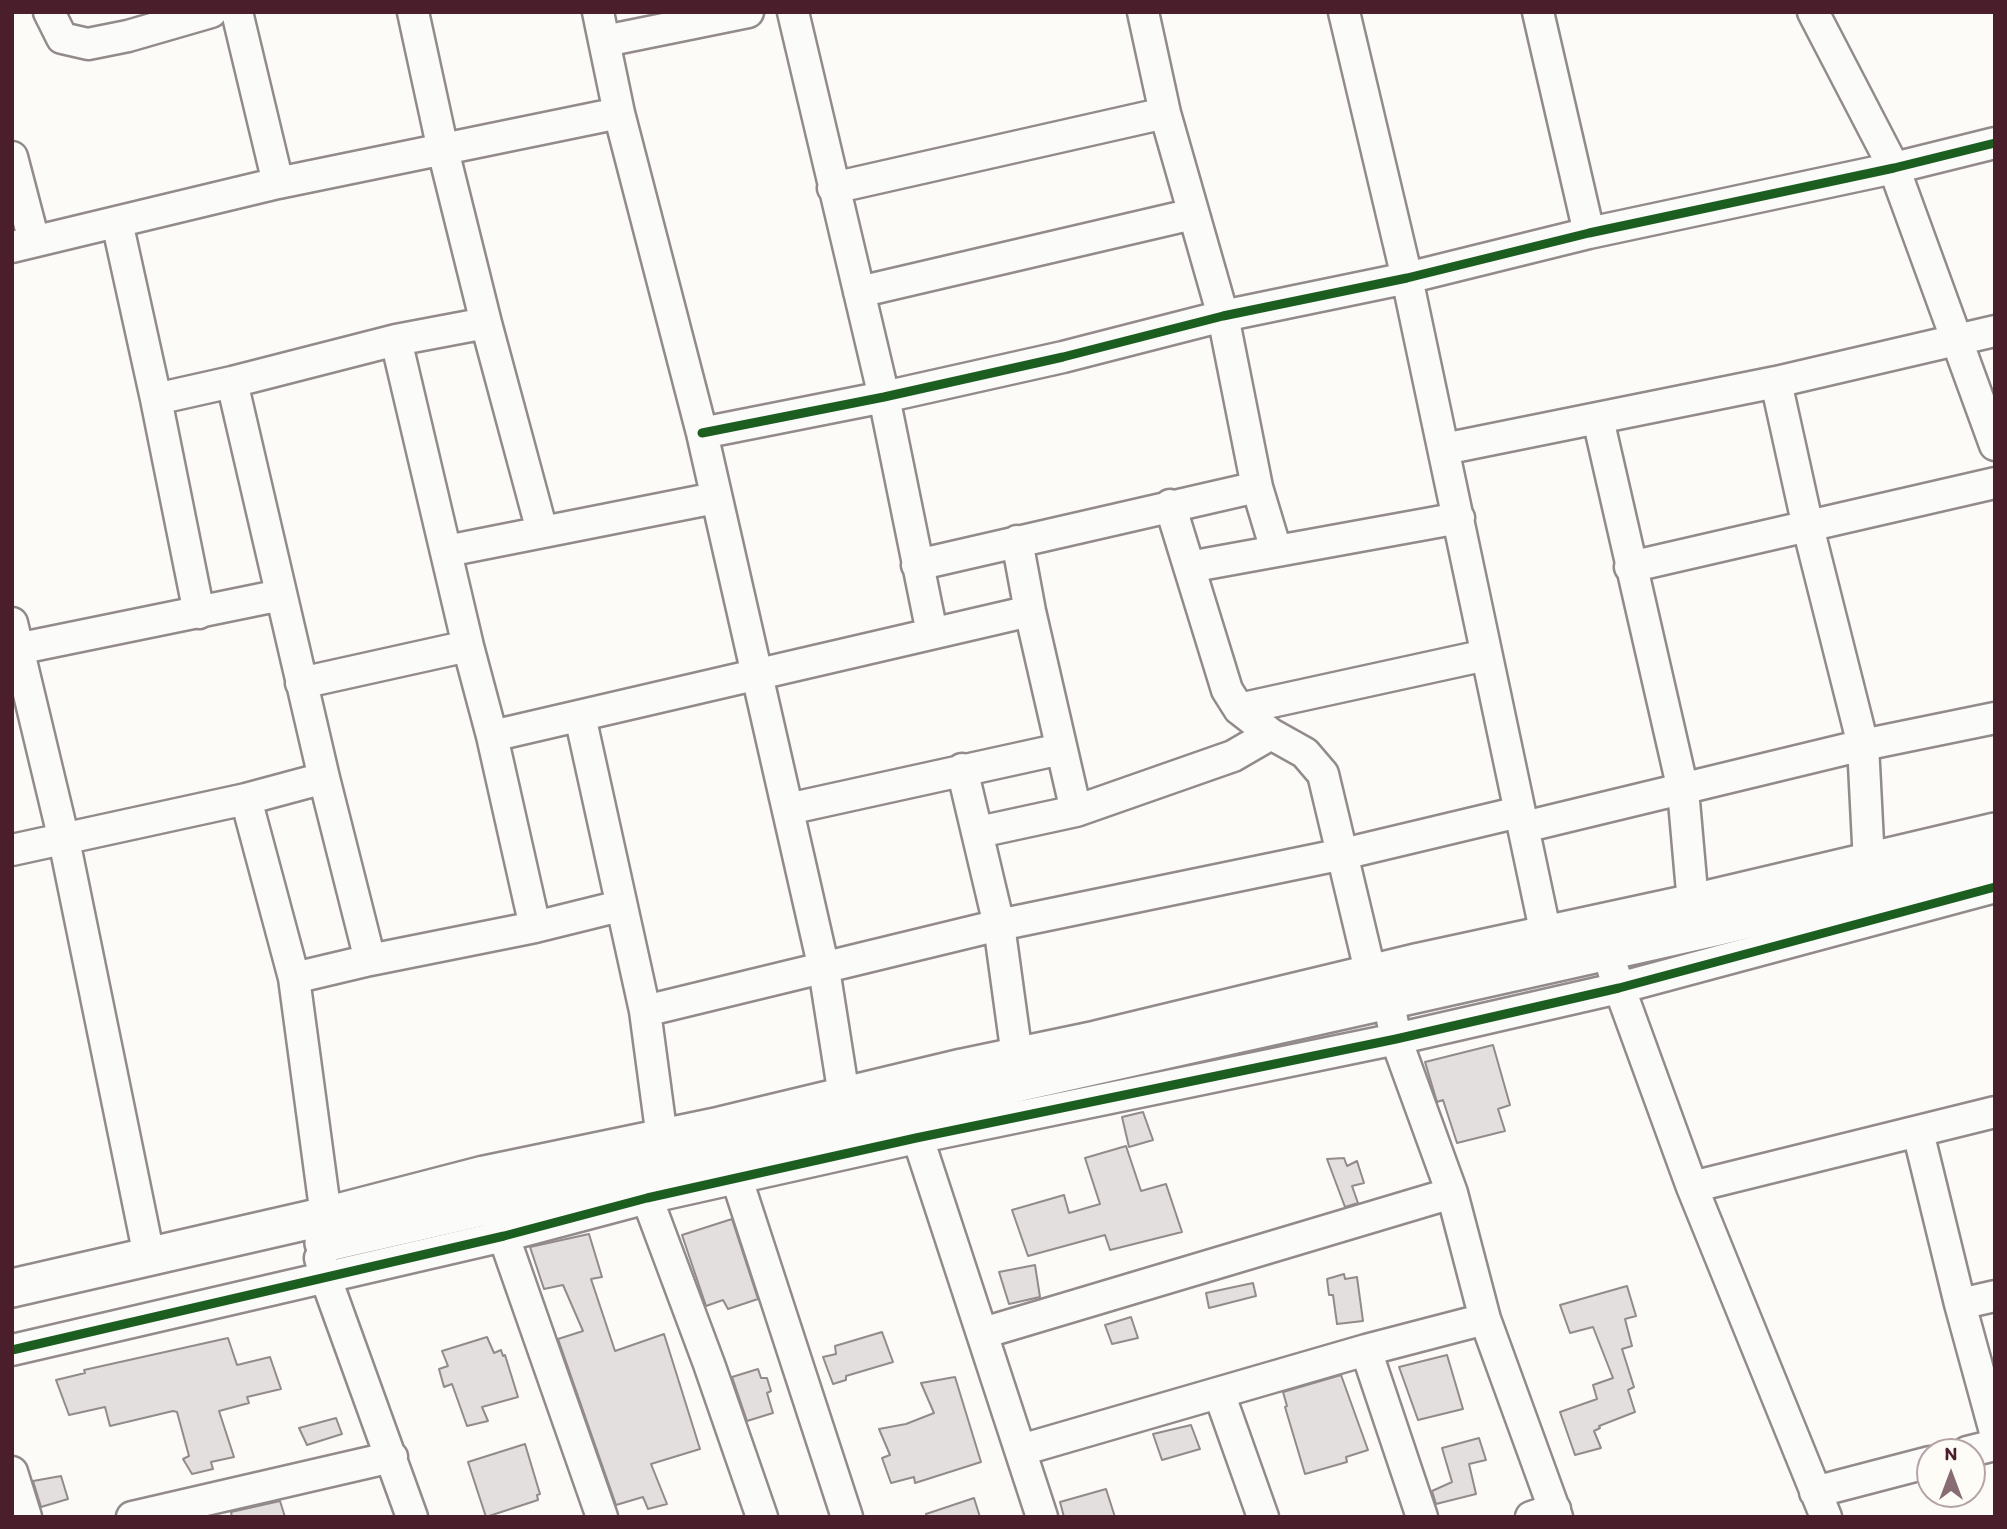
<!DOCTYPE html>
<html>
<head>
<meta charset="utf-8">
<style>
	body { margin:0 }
	#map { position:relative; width:2007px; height:1529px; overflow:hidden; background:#fcfbf8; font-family:Itim,sans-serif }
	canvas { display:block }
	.frame { position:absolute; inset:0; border:14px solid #4a1f2b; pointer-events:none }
	.north { position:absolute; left:1916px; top:1438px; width:70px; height:70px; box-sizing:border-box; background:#fdfcf7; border:2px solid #b5a4a5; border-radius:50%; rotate:0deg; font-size:19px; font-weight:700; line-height:28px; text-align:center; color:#4a1f2b }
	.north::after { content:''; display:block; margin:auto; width:24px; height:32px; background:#886c73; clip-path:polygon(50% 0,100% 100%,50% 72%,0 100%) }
</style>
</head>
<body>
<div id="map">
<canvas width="2007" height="1529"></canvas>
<div class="frame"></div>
<div class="north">N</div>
</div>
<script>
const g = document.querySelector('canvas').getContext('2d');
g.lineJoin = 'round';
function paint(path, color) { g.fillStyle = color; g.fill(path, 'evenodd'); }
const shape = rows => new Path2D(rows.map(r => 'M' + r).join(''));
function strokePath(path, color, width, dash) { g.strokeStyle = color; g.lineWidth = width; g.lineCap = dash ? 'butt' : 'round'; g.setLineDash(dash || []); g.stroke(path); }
const building = shape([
	[1493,1045,1510,1105,1498,1109,1505,1131,1457,1143,1443,1100,1437,1102,1425,1062,1493,1045],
	[1143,1112,1153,1140,1129,1147,1122,1117,1143,1112],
	[1126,1146,1141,1191,1166,1184,1182,1232,1110,1250,1105,1235,1028,1256,1012,1210,1064,1195,1069,1213,1100,1204,1085,1158,1126,1146],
	[1344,1158,1347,1166,1357,1161,1364,1183,1352,1186,1358,1203,1345,1207,1327,1159,1344,1158],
	[732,1219,758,1299,728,1309,723,1300,706,1306,682,1235,732,1219],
	[589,1234,602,1277,591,1279,615,1351,664,1334,700,1449,651,1464,667,1504,648,1509,643,1497,616,1505,558,1339,583,1331,563,1285,544,1289,530,1247,589,1234],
	[1035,1265,1040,1297,1009,1304,999,1272,1035,1265],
	[1344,1274,1345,1279,1357,1277,1363,1321,1337,1324,1333,1295,1329,1295,1327,1279,1344,1274],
	[1253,1283,1256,1296,1209,1308,1206,1293,1253,1283],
	[1627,1286,1636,1316,1625,1319,1632,1346,1622,1349,1634,1387,1628,1390,1635,1412,1599,1426,1600,1428,1594,1431,1601,1448,1575,1455,1560,1412,1597,1399,1593,1385,1613,1378,1593,1327,1570,1333,1560,1305,1627,1286],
	[1131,1317,1138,1338,1112,1344,1105,1325,1131,1317],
	[882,1332,893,1362,846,1376,846,1380,833,1384,823,1357,836,1354,835,1346,882,1332],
	[487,1337,494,1353,501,1350,503,1356,505,1355,518,1397,482,1407,488,1421,467,1426,452,1384,444,1387,439,1369,448,1366,442,1351,487,1337],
	[228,1338,237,1365,270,1357,281,1389,247,1397,249,1403,219,1411,234,1457,211,1462,213,1469,192,1474,183,1459,189,1456,177,1412,173,1411,110,1426,105,1407,69,1415,56,1380,85,1373,84,1370,228,1338],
	[1447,1355,1463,1409,1418,1420,1399,1367,1447,1355],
	[758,1369,761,1378,767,1378,771,1391,767,1393,773,1413,747,1421,732,1377,758,1369],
	[1341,1375,1368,1450,1346,1457,1347,1462,1305,1474,1285,1407,1287,1406,1283,1392,1341,1375],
	[955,1377,981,1462,915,1483,914,1477,891,1483,882,1458,890,1455,879,1429,906,1424,934,1413,921,1383,955,1377],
	[336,1418,342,1434,307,1445,299,1428,336,1418],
	[1191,1425,1200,1449,1162,1460,1153,1434,1191,1425],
	[1479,1438,1486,1460,1469,1464,1476,1494,1436,1504,1432,1491,1452,1482,1442,1448,1479,1438],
	[525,1444,540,1494,537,1495,538,1500,486,1517,468,1462,525,1444],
	[61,1476,68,1499,41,1507,33,1481,61,1476],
	[1106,1489,1115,1517,1064,1517,1060,1502,1106,1489],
	[974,1498,980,1517,926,1517,926,1514,974,1498],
	[280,1501,285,1517,232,1517,231,1512,280,1501]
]);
const minor = shape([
	[49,12,62,38,88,44,128,36,211,12],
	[237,12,278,183],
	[413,12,443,150,486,323,542,531],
	[598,12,619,113,702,433,824,969,844,1096],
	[793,12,884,397,932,633],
	[1143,12,1165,113,1223,316,1257,487,1276,550],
	[1344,12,1407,278,1546,935],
	[1538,12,1589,233],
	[1813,12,1894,168,1995,445],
	[605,41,748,12],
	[12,157,34,241],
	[833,188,1165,113],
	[117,222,156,399,199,613],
	[12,247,278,183,619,113],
	[859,292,1193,214],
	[396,340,468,646,492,736,535,927],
	[232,382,324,778,370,960],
	[1776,382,1808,527,1863,745,1869,863],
	[156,399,232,382,396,340,486,323],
	[1598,419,1683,790,1693,903],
	[702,433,884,397,1063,357,1223,316,1407,278,1589,233,1894,168,1995,143],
	[1444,449,1776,382,1995,331],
	[1170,505,1227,690,1239,709,1271,734,1305,753,1323,774,1371,975],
	[1017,541,1030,611,1076,811],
	[447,551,715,498],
	[917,565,1257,487],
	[1189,567,1459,518],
	[1630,567,1995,483],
	[12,623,64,840,149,1256],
	[12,650,281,595],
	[301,683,468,646],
	[1239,709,1486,655],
	[580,716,645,1011,662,1138],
	[492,736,1030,611],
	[962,769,999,925,1017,1056],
	[246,799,294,978,326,1216],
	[788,809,1061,749],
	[1524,827,1863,745,1995,718],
	[979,832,1076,811,1233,756,1271,734],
	[12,850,246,799,324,778],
	[1613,970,1692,1187,1826,1517],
	[294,978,370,960,535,927,620,906],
	[645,1011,999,925,1343,854,1519,812],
	[1392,1019,1396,1039,1452,1193,1485,1319,1557,1517],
	[912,1120,1042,1517],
	[1918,1132,1960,1304,1995,1432],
	[731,1161,847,1517],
	[1692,1187,1995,1112],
	[647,1198,709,1364,762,1517],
	[498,1220,602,1517],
	[320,1258,325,1276,412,1517],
	[1960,1304,1995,1296],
	[983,1333,1452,1193],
	[12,1350,504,1236,647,1198,916,1138,1396,1039,1619,988,1995,887],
	[1366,1350,1422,1517],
	[1219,1393,1263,1517],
	[1021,1450,1366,1350,1485,1319],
	[1967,1452,1995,1445],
	[12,1472,26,1517],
	[1815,1492,1930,1462],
	[132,1517,392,1457],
	[1531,1517,1555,1509]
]);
const major = shape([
	[324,1243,909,1110,1021,1082,1715,927,1995,860],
	[12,1288,326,1216,484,1175,720,1126,962,1068,1096,1040,1420,962,1693,903,1995,832]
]);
const cycleway = shape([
	[702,433,884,397,1063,357,1223,316,1407,278,1589,233,1894,168,1995,143],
	[12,1350,504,1236,647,1198,916,1138,1396,1039,1619,988,1995,887]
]);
paint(building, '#e2dfde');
strokePath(building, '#928a8b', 2);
strokePath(minor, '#928a8b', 35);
strokePath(major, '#928a8b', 42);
strokePath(minor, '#fbfbf9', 30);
strokePath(major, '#fbfbf9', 37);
strokePath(cycleway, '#1b5e20', 9);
</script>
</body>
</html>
